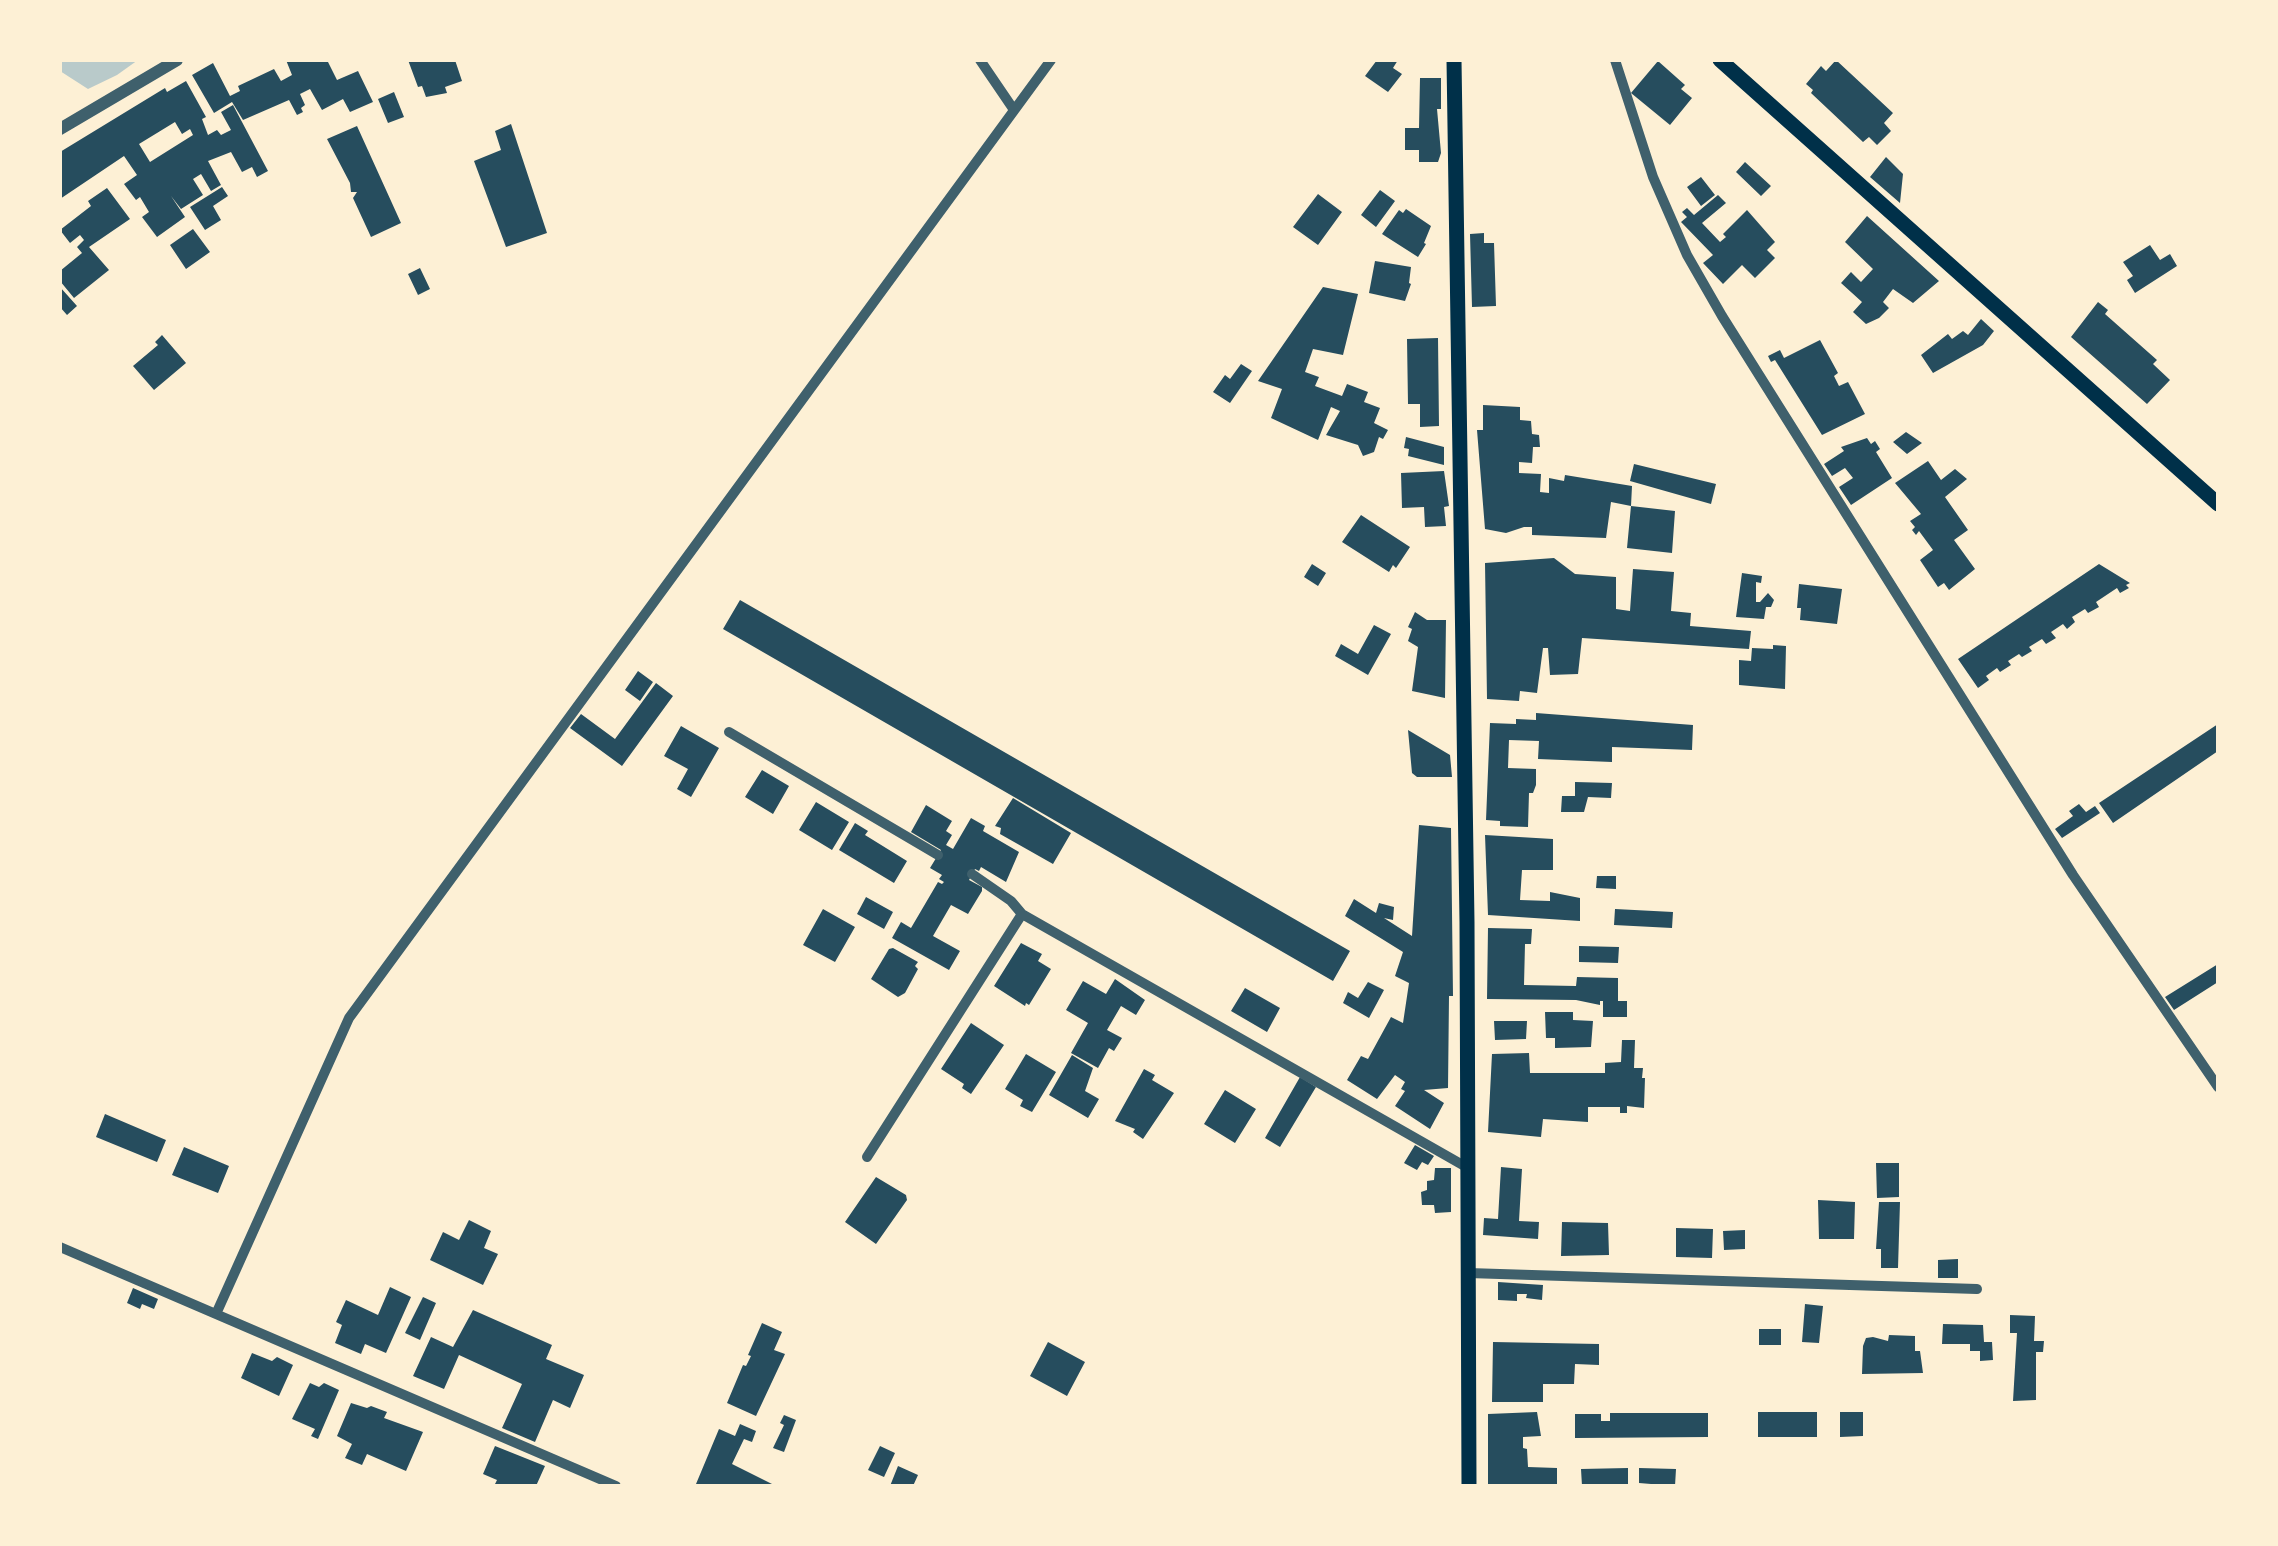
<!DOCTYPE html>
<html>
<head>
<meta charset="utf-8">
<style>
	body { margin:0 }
	#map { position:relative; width:2278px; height:1546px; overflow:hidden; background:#fdf0d5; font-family:"Roboto Condensed",sans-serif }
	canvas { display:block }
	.frame { position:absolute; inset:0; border:62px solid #fdf0d5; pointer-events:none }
</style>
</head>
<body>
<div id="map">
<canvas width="2278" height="1546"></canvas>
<div class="frame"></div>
</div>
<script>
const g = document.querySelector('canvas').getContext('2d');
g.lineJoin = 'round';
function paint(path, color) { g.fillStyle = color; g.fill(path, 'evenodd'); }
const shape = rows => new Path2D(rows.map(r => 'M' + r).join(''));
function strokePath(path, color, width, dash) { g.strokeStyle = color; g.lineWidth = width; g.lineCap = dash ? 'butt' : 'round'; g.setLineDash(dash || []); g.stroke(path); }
const green = shape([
	[60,60,138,60,117,75,88,89,60,71]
]);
const building = shape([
	[286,60,327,60,337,80,358,71,373,102,350,112,343,99,322,110,310,89,300,94,305,105,301,108,303,112,297,115,289,100,243,120,232,102,214,113,192,75,213,63,230,96,240,91,238,86,274,69,281,81,292,75],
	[408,60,455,60,462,81,445,87,447,93,426,97,422,86,418,87],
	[1377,60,1398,60,1393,68,1402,74,1388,92,1365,76],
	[1836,60,1893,113,1884,123,1891,131,1877,145,1869,137,1863,142,1811,93,1813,90,1806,84,1821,66,1826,71],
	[1658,61,1685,85,1681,89,1692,98,1670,125,1631,93],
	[1420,78,1441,78,1441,109,1437,109,1441,153,1438,162,1419,162,1419,150,1405,150,1405,128,1419,128],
	[186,81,206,117,202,119,208,135,217,130,221,135,231,130,221,112,233,105,268,171,257,177,252,167,242,172,231,152,208,161,221,185,211,191,201,174,193,179,203,195,181,209,171,196,185,217,157,237,142,217,149,212,140,197,136,200,124,184,137,175,124,156,60,199,60,152,165,88,167,92],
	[175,122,182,134,190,129,193,135,150,162,139,144],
	[394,92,404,117,388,123,378,99],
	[511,124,547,233,506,247,474,161,501,150,495,131],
	[357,126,401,223,371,237,353,198,357,192,351,192,350,183,327,139],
	[1886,157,1903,174,1900,203,1870,177],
	[1745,162,1771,186,1761,196,1736,172],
	[1701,177,1715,195,1701,206,1687,187],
	[222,187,228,196,213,206,221,220,205,230,190,207],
	[107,188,130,219,89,247,109,270,74,298,60,281,60,271,82,253,77,247,84,240,80,235,70,243,60,230,91,206,88,201],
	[1380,190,1395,201,1376,227,1361,215],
	[1318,194,1342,212,1318,245,1293,227],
	[1718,195,1726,203,1702,223,1720,242,1726,237,1723,234,1747,210,1775,242,1767,250,1775,258,1755,278,1742,265,1723,284,1703,263,1713,255,1681,222,1687,217,1682,212,1687,208,1694,215],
	[1406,209,1431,226,1424,243,1426,244,1418,257,1382,234,1399,210,1403,213],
	[1867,216,1939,281,1913,303,1893,289,1883,302,1889,308,1879,318,1866,324,1853,312,1862,302,1841,283,1851,272,1861,282,1873,269,1845,242],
	[193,229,210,252,186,269,170,245],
	[1484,233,1484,243,1494,243,1496,306,1472,307,1470,234],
	[2150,245,2160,260,2170,254,2177,266,2135,293,2127,280,2133,276,2123,262],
	[1375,261,1411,267,1409,283,1411,284,1405,301,1369,293],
	[420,268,430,289,418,295,408,274],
	[60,287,77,306,67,315,60,307],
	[1323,287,1358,294,1343,355,1313,349,1305,372,1319,377,1315,386,1342,396,1347,384,1368,392,1364,402,1380,408,1374,423,1388,430,1383,439,1379,437,1374,452,1363,456,1358,445,1326,435,1340,411,1331,407,1318,440,1271,418,1282,389,1258,381],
	[2098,302,2108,310,2105,314,2157,360,2153,364,2170,380,2147,404,2071,337],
	[1981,319,1994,331,1983,345,1933,373,1921,355,1948,334,1952,339,1963,331,1968,335],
	[162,335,186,363,154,390,133,366,158,345,155,342],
	[1438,338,1439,426,1420,427,1420,404,1408,404,1407,339],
	[1820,340,1838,373,1834,376,1839,386,1848,382,1865,414,1822,435,1775,360,1771,362,1768,356,1780,350,1784,358],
	[1241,364,1252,371,1230,403,1213,392,1225,375,1230,379],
	[1483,405,1520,407,1520,420,1531,421,1532,434,1539,435,1540,447,1533,447,1532,463,1519,462,1519,473,1541,474,1540,492,1549,493,1549,478,1564,481,1565,475,1632,486,1631,506,1611,502,1606,538,1532,535,1532,527,1524,527,1506,533,1485,529,1477,430,1483,430],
	[1906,432,1922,443,1907,454,1893,442],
	[1406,437,1444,447,1444,465,1408,456,1409,449,1404,448],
	[1867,438,1871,444,1875,441,1880,449,1876,452,1892,478,1851,505,1839,487,1853,478,1845,468,1832,476,1824,464,1844,451,1841,447],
	[1928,461,1941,480,1955,469,1967,479,1945,497,1968,530,1954,540,1975,569,1949,590,1944,583,1938,587,1920,560,1933,550,1919,531,1916,535,1912,530,1915,527,1910,521,1921,514,1895,483],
	[1634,464,1716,484,1711,504,1630,481],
	[1444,471,1449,506,1444,507,1446,526,1425,527,1424,507,1402,508,1401,473],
	[1631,506,1675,511,1672,553,1627,548],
	[1361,515,1410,547,1396,568,1393,565,1389,572,1342,542],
	[1554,558,1575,574,1616,577,1616,609,1630,611,1633,569,1674,572,1671,611,1691,613,1690,626,1751,631,1749,649,1582,638,1578,674,1550,675,1548,648,1543,648,1537,693,1520,691,1519,701,1487,699,1485,563],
	[1312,564,1326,573,1318,586,1304,577],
	[2099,564,2130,583,2126,585,2129,588,2120,593,2117,588,2096,602,2099,607,2088,613,2085,609,2072,617,2075,622,2067,629,2063,624,2051,632,2056,638,2046,644,2042,639,2029,647,2032,651,2022,657,2019,654,2008,661,2011,665,2000,672,1997,668,1986,676,1989,680,1978,688,1958,659],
	[1742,573,1762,576,1761,583,1756,582,1756,602,1760,602,1768,593,1774,600,1771,607,1766,607,1764,619,1736,617],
	[1799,584,1842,589,1837,624,1800,620,1801,608,1797,608],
	[740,600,1350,951,1333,981,723,629],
	[1415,612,1427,620,1446,620,1445,698,1412,691,1418,647,1408,641,1412,629,1408,627],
	[1374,625,1391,634,1368,675,1335,656,1341,644,1358,654],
	[1773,645,1786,646,1785,689,1739,685,1739,660,1751,661,1752,648,1773,649],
	[638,671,653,682,640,701,625,690],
	[656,683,673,696,622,766,570,728,581,714,615,739],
	[1536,713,1693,725,1692,750,1612,747,1612,762,1538,759,1539,741,1509,740,1508,768,1536,769,1536,785,1533,793,1529,793,1528,827,1500,826,1500,821,1486,820,1490,723,1516,724,1516,719,1536,720],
	[2218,724,2218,751,2113,823,2099,803],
	[681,726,719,748,691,797,677,789,688,769,664,756],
	[1408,730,1450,755,1452,777,1417,777,1412,773],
	[762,770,789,786,773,814,745,797],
	[1575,782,1612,783,1611,798,1588,797,1584,812,1561,812,1562,796,1575,796],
	[1013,798,1071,833,1053,864,1000,834,1001,828,995,826],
	[816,802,849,822,832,850,799,830],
	[2079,804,2086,812,2095,806,2100,813,2062,838,2055,829,2073,816,2069,811],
	[926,805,952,821,946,831,952,835,946,845,953,849,971,818,985,826,983,831,1019,852,1006,882,981,867,979,871,975,869,969,880,982,887,982,891,968,914,951,905,933,936,960,951,949,970,892,938,901,922,911,928,938,882,942,884,944,882,939,879,942,875,930,868,941,850,911,832],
	[855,823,868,831,865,835,907,861,894,883,839,850],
	[1419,825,1451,828,1453,996,1449,996,1448,1088,1424,1090,1444,1103,1430,1129,1395,1106,1405,1091,1401,1089,1405,1082,1395,1075,1377,1099,1347,1080,1361,1056,1368,1059,1391,1017,1403,1023,1409,983,1395,976,1403,952,1345,916,1354,899,1376,913,1379,903,1394,907,1393,920,1384,918,1412,936],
	[1485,835,1553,839,1553,870,1522,870,1520,900,1550,901,1550,892,1580,898,1580,921,1488,915],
	[1597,876,1616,876,1616,889,1596,888],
	[866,897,893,912,884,929,857,914],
	[823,909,855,927,835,962,803,945],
	[1615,909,1673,912,1672,928,1614,925],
	[1488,928,1532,929,1531,944,1525,944,1524,985,1576,986,1577,977,1618,978,1618,1001,1627,1001,1627,1017,1603,1017,1603,1001,1600,1001,1600,1005,1576,1000,1487,999],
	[1021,943,1042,954,1038,961,1051,969,1029,1005,1026,1003,1025,1006,994,986],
	[1579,946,1619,947,1618,963,1579,962],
	[893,948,918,962,915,966,918,969,905,993,898,997,871,979,889,949],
	[2218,964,2218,982,2174,1010,2165,997],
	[1115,979,1145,1000,1136,1015,1121,1006,1107,1030,1122,1038,1114,1051,1109,1048,1098,1068,1071,1053,1088,1023,1066,1010,1083,981,1106,994],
	[1368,982,1384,990,1369,1018,1343,1003,1348,992,1358,998],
	[1245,988,1280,1008,1267,1032,1231,1011],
	[1545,1012,1573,1012,1573,1020,1593,1021,1591,1047,1555,1048,1555,1038,1546,1038],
	[1494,1021,1527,1021,1526,1039,1495,1040],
	[971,1023,1004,1045,971,1094,962,1088,964,1084,941,1069],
	[1622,1040,1635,1040,1634,1068,1643,1068,1642,1078,1645,1078,1644,1108,1627,1106,1627,1113,1620,1113,1620,1107,1588,1107,1588,1122,1543,1119,1541,1137,1488,1132,1492,1054,1529,1053,1530,1073,1605,1073,1605,1063,1621,1062],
	[1026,1054,1056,1072,1032,1112,1020,1106,1023,1100,1005,1089],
	[1072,1055,1093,1068,1085,1091,1099,1099,1088,1118,1049,1095],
	[1144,1069,1155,1075,1152,1080,1174,1093,1143,1139,1133,1132,1135,1129,1115,1121],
	[1300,1077,1316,1087,1280,1147,1265,1138],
	[1225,1090,1256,1109,1235,1143,1204,1124],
	[105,1114,166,1140,157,1162,96,1137],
	[1415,1145,1434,1156,1428,1165,1422,1162,1417,1170,1404,1163],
	[184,1147,229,1166,218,1193,172,1175],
	[1876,1163,1899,1163,1899,1197,1877,1198],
	[1501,1167,1522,1169,1519,1221,1539,1222,1538,1239,1483,1235,1484,1218,1498,1219],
	[1435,1168,1451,1168,1451,1212,1435,1213,1434,1205,1422,1205,1421,1192,1427,1190,1427,1181,1434,1180],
	[876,1177,906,1195,907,1200,876,1244,845,1222],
	[1818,1200,1855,1202,1854,1239,1819,1239],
	[1879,1202,1900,1202,1898,1268,1881,1268,1881,1249,1876,1249],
	[469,1220,491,1231,484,1248,498,1254,483,1285,430,1260,443,1232,459,1240],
	[1562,1222,1608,1223,1609,1255,1561,1256],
	[1676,1228,1713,1229,1712,1258,1676,1257],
	[1745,1230,1745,1249,1724,1250,1723,1231],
	[1958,1259,1958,1278,1938,1278,1938,1260],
	[1498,1282,1543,1285,1542,1300,1526,1298,1527,1294,1517,1294,1517,1301,1498,1300],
	[390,1287,411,1297,386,1353,365,1344,361,1354,335,1343,342,1325,336,1322,346,1300,378,1315],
	[133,1288,158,1299,154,1309,142,1304,140,1309,127,1303],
	[423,1297,436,1303,420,1340,405,1333],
	[1805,1304,1823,1306,1819,1343,1802,1342],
	[473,1310,552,1345,546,1359,584,1375,570,1408,553,1400,535,1442,502,1428,522,1384,459,1355,444,1389,413,1376,431,1337,453,1347],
	[2010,1315,2035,1316,2034,1341,2044,1341,2043,1352,2036,1352,2036,1400,2013,1401,2017,1333,2010,1333],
	[762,1323,782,1332,774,1350,785,1354,756,1416,727,1403,743,1365,746,1366,751,1356,748,1355],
	[1943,1324,1983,1325,1984,1342,1992,1342,1993,1360,1980,1361,1980,1351,1970,1351,1970,1344,1942,1344],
	[1759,1329,1781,1329,1781,1345,1759,1345],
	[1889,1335,1915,1336,1915,1351,1920,1351,1923,1373,1862,1374,1863,1346,1866,1338,1873,1337,1888,1341],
	[1048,1342,1085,1362,1067,1396,1030,1376],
	[1493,1342,1599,1344,1599,1365,1575,1364,1574,1384,1543,1384,1543,1402,1492,1402],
	[252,1353,272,1361,277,1357,293,1365,279,1396,241,1378],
	[310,1383,319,1387,324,1383,339,1390,318,1439,311,1436,315,1429,292,1419],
	[351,1403,367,1408,371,1406,387,1412,384,1418,423,1432,406,1471,367,1454,362,1465,345,1458,352,1444,337,1436],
	[1537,1412,1541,1436,1523,1437,1523,1448,1527,1449,1528,1467,1557,1468,1557,1485,1488,1486,1488,1414],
	[1758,1412,1817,1412,1817,1437,1758,1437],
	[1840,1412,1863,1412,1863,1436,1840,1437],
	[1610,1413,1708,1413,1708,1437,1575,1438,1575,1414,1601,1414,1601,1421,1610,1421],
	[784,1415,796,1420,784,1452,773,1448,784,1425,780,1423],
	[740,1424,756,1431,752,1442,744,1439,732,1464,776,1486,696,1484,719,1429,735,1436],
	[495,1446,545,1466,536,1486,494,1486,497,1480,483,1474],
	[880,1446,895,1453,884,1477,868,1470],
	[898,1466,918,1475,913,1486,890,1486],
	[1628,1468,1628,1486,1582,1486,1581,1469],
	[1639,1468,1676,1469,1675,1486,1639,1483]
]);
const minor = shape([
	[980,60,1014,110],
	[1615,60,1653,177,1687,255,1722,316,2073,875,2218,1087],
	[729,732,938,855],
	[972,874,1011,901,1022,914],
	[867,1157,1022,914,1468,1168],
	[60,1247,616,1486],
	[1468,1273,1977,1289],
	[216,1314,349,1018,1051,60]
]);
const tertiary = shape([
	[60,129,177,60]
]);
const secondary = shape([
	[1454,60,1467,922,1469,1486],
	[1720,60,2218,504]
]);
paint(green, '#b9caca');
paint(building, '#264d5e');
strokePath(minor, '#3f606c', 10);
strokePath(tertiary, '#3f606c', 12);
strokePath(secondary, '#003049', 15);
</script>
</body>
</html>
